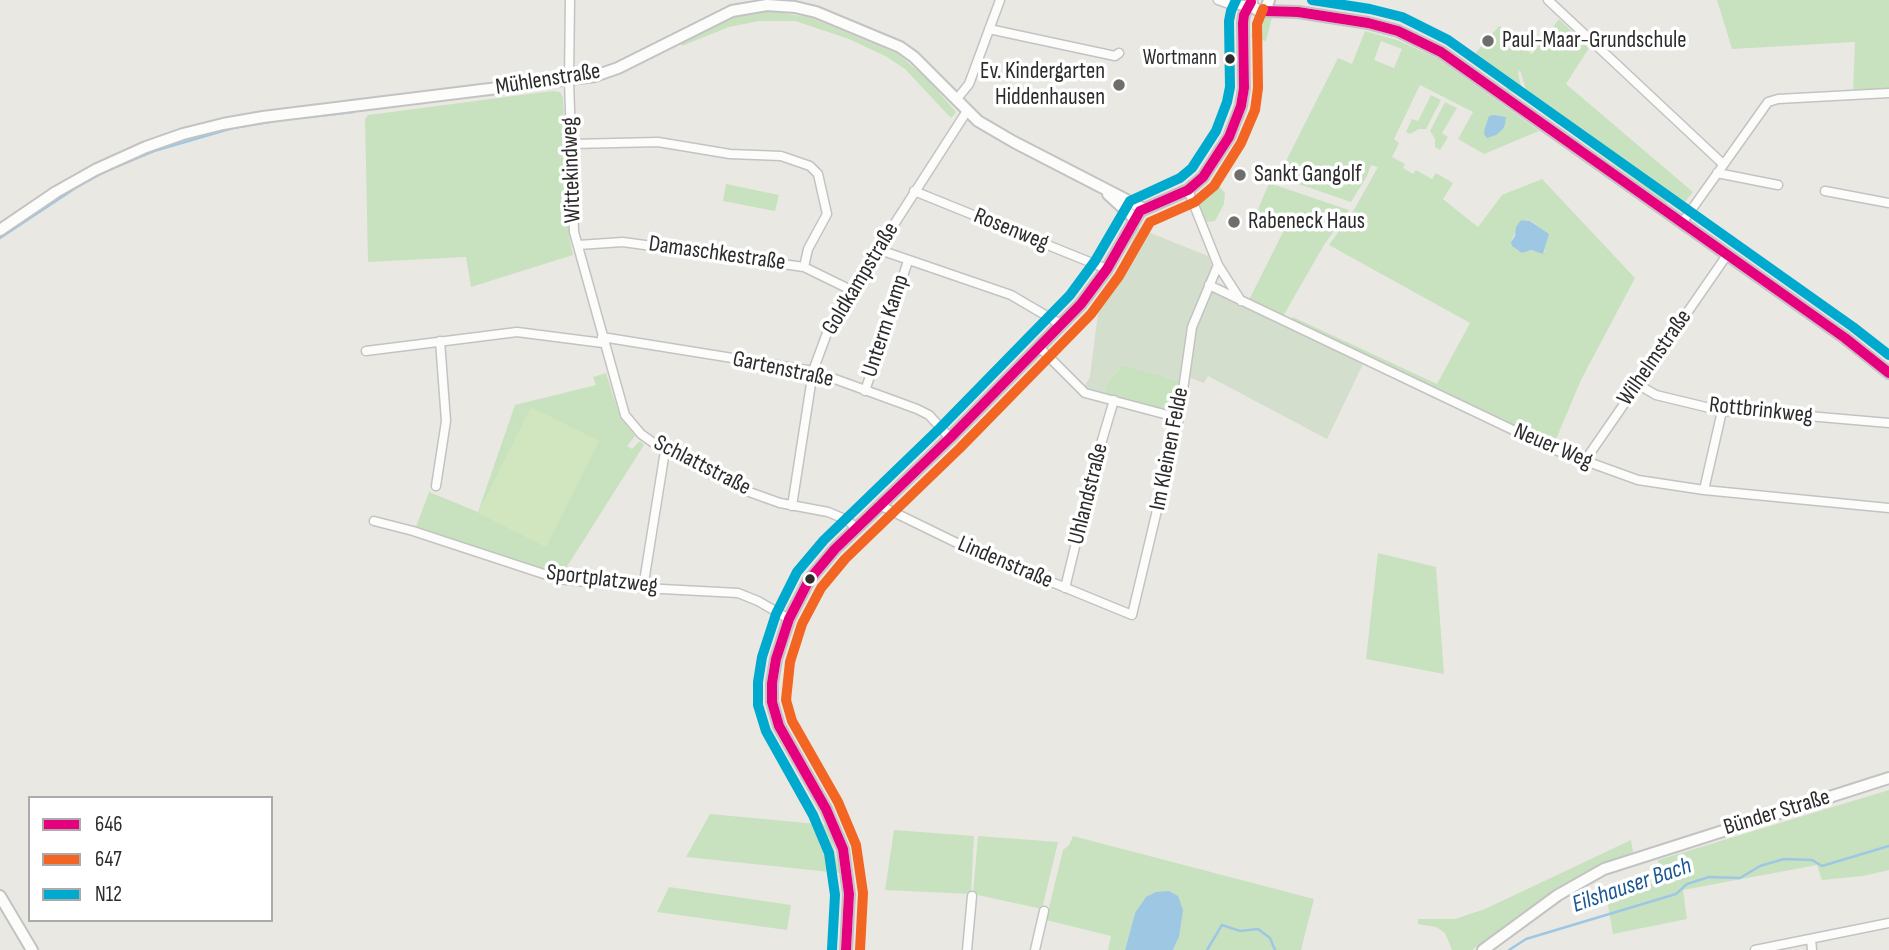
<!DOCTYPE html>
<html>
<head>
<meta charset="utf-8">
<style>
	body { margin:0 }
	#map { position:relative; width:1889px; height:950px; overflow:hidden; background:#eae8e3; font-family:"Sofia Sans Condensed",sans-serif }
	canvas { display:block }
	.legend { position:absolute; left:28px; top:796px; width:245px; height:126px; box-sizing:border-box; background:#fff; border:2px solid #ababab; margin:0; padding:9px 12px; list-style:none; font-size:21px; color:#2c2c2c }
	.legend li { display:flex; align-items:center; gap:14px; height:35px }
	.legend b { width:35px; border:2px solid #ababab }
</style>
</head>
<body>
<div id="map">
<canvas width="1889" height="950"></canvas>
<ul class="legend">
<li><b style="height:9px;background:#e5007d"></b>646</li>
<li><b style="height:9px;background:#f26522"></b>647</li>
<li><b style="height:9px;background:#00a9ce"></b>N12</li>
</ul>
</div>
<script>
const g = document.querySelector('canvas').getContext('2d');
g.lineJoin = 'round';
function paint(path, color) { g.fillStyle = color; g.fill(path, 'evenodd'); }
const shape = rows => new Path2D(rows.map(r => 'M' + r).join(''));
function strokePath(path, color, width, dash) { g.strokeStyle = color; g.lineWidth = width; g.lineCap = dash ? 'butt' : 'round'; g.setLineDash(dash || []); g.stroke(path); }
function write(font, color, halo, rows, align = 'center') {
  g.font = font + ' "Sofia Sans Condensed",sans-serif'; g.lineWidth = 7; g.setLineDash([]); g.textBaseline = 'middle'; g.strokeStyle = halo; g.fillStyle = color; for (const [text, x, y, turn = 0] of rows) {
    g.save(); g.translate(x, y); g.rotate((+turn || 0) * Math.PI / 180); g.textAlign = isNaN(turn) ? turn : align; if (halo) g.strokeText(text, 0, 0); g.fillText(text, 0, 0); g.restore();
  }
}
const green = shape([
	[1717,0,1889,0,1889,90,1853,91,1855,42,1732,49],
	[768,11,809,17,898,54,927,79,956,112,951,118,905,69,887,57,849,39,795,21,759,21,729,27,682,46,680,42,731,18],
	[1272,17,1266,41,1251,37,1254,22,1262,18],
	[1559,19,1589,48,1566,84,1693,192,1685,202,1665,202,1530,103,1520,70,1518,73,1524,99,1506,89,1509,84,1473,56,1499,26,1532,54],
	[1365,31,1397,40,1437,58,1539,131,1484,154,1458,139,1473,112,1420,85,1394,139,1399,143,1392,157,1405,164,1403,168,1413,174,1416,170,1432,179,1436,173,1453,183,1443,199,1478,227,1502,195,1542,179,1635,278,1581,380,1554,444,1290,321,1293,317,1437,384,1470,323,1329,245,1355,208,1378,167,1371,165,1367,176,1351,202,1278,177,1338,58,1352,64],
	[1381,41,1402,49,1394,68,1374,60],
	[1521,220,1531,221,1548,234,1544,253,1528,250,1511,242],
	[552,91,560,92,563,98,569,236,573,255,471,287,466,257,368,262,365,119,368,115],
	[1431,95,1441,100,1426,129,1419,129,1410,134,1406,132,1412,119,1418,121],
	[1445,102,1457,108,1442,133,1448,137,1440,150,1435,147,1435,139,1430,131],
	[1212,182,1217,184,1225,193,1224,204,1215,221,1204,222,1197,200],
	[1269,183,1349,210,1324,245,1282,318,1249,300,1286,226,1257,212],
	[726,184,779,195,775,211,723,201],
	[1123,365,1180,381,1178,401,1175,408,1170,412,1104,394,1109,380],
	[606,373,620,417,635,436,627,446,632,449,640,441,644,445,561,576,416,527,429,492,478,512,515,405,596,385,593,377],
	[1378,553,1436,567,1444,674,1366,659],
	[1889,790,1889,870,1863,876,1822,880,1817,865,1683,890,1687,919,1613,934,1607,899,1663,880,1658,860],
	[710,814,828,825,840,873,686,857],
	[894,830,974,836,971,894,885,890],
	[978,836,1058,842,1042,909,973,894],
	[1073,836,1314,899,1301,950,1173,950,1179,937,1135,913,1125,950,1108,950,1111,936,1046,920,1063,850,1069,845],
	[1631,840,1633,852,1569,881,1472,950,1452,950,1445,933,1436,927,1418,924,1418,919,1455,919,1485,909],
	[669,887,791,905,787,930,657,912]
]);
const cemetery = shape([
	[1138,228,1208,256,1213,269,1205,287,1363,364,1327,439,1208,376,1204,383,1188,377,1187,383,1123,365,1109,380,1104,394,1084,387,1090,377,1098,313]
]);
const pitch = shape([
	[531,407,599,441,546,547,478,513]
]);
const water = shape([
	[1494,115,1506,117,1505,124,1503,129,1496,135,1487,138,1484,134,1485,128,1489,116],
	[1521,220,1530,221,1549,234,1543,254,1531,250,1522,253,1512,246,1511,242,1515,236,1516,227],
	[1169,891,1178,896,1183,910,1179,937,1173,950,1125,950,1135,913,1146,897,1156,892]
]);
const stream = shape([
	[300,118,353,112],
	[0,238,77,187,106,171,154,151,233,128,287,119],
	[1207,950,1222,925,1240,931,1258,929,1270,938,1275,950],
	[1509,950,1526,939,1676,894,1687,884,1709,877,1740,878,1760,866,1784,859,1812,860,1822,866,1889,846]
]);
const street = shape([
	[570,0,569,80,574,232,625,415,641,434,665,451,738,488,780,503,828,512,847,520,856,528],
	[1218,0,1232,5,1249,5],
	[1548,0,1723,164],
	[989,29,1115,56,1119,53],
	[956,100,969,84,1000,0],
	[572,144,658,142,730,154,781,156,810,166,818,174,827,214,808,249,804,267],
	[1717,173,1778,185],
	[1188,190,1218,265,1241,301],
	[914,191,1107,269],
	[1825,191,1889,203],
	[1682,223,1768,102,1778,99,1889,93],
	[578,245,623,242,804,267,851,290],
	[877,249,1011,295,1062,325],
	[1209,285,1555,450,1638,480,1704,490,1889,508],
	[602,337,813,371,917,409,929,415,950,438],
	[1040,348,1085,393,1179,418],
	[366,351,517,332,603,343],
	[1637,384,1656,395,1722,411,1785,414,1889,423],
	[865,391,908,261],
	[1584,462,1727,255],
	[436,486,446,421,440,341],
	[1704,490,1722,411],
	[879,505,961,545,1132,615,1179,418,1192,327,1218,265],
	[792,506,813,371,827,333,839,310,967,111],
	[374,521,413,531,559,579,643,588,738,593,758,601,789,619],
	[643,588,665,451],
	[1065,588,1095,464,1114,400],
	[1811,939,1812,950],
	[967,950,972,896],
	[1035,950,1044,911],
	[1755,950,1889,923]
]);
const secondary = shape([
	[1251,0,1253,7,1259,11,1266,9,1269,0],
	[1264,11,1298,12,1368,23,1398,31,1441,52,1845,338,1889,373],
	[1108,194,1134,218],
	[0,230,56,192,95,170,146,147,183,134,223,124,263,117,595,76,618,68,732,11,767,5,795,7,816,12,900,47,914,57,978,121,1014,142,1142,208],
	[0,896,32,950],
	[846,950,849,894,843,849,826,809,779,726,772,702,772,683,776,659,789,619,809,580,835,549,950,438,1081,304,1107,269,1140,211,1188,190,1203,177,1229,137,1241,106,1244,88,1243,23,1244,15,1251,2],
	[1483,950,1558,895,1604,869,1889,778]
]);
const bus1 = shape([
	[1264,11,1298,12,1368,23,1398,31,1441,52,1845,338,1889,373],
	[846,950,849,894,843,849,826,809,779,726,772,702,772,683,776,659,789,619,809,580,835,549,950,438,1081,304,1107,269,1140,211,1188,190,1203,177,1229,137,1241,106,1244,88,1243,23,1244,15,1251,2]
]);
const bus2 = shape([
	[860,950,863,893,856,845,838,802,792,721,786,700,790,662,802,624,821,588,845,559,960,448,1091,314,1119,276,1150,222,1195,202,1214,186,1241,143,1255,110,1258,88,1257,24,1263,9]
]);
const bus3 = shape([
	[1312,0,1370,9,1402,17,1448,40,1853,327,1889,355],
	[832,949,835,895,829,853,813,815,766,731,758,705,758,682,762,657,776,614,797,572,824,540,940,428,1070,295,1095,261,1130,201,1180,178,1192,168,1216,131,1227,102,1230,87,1229,21,1231,11,1236,0]
]);
const markers = [
	[1488,41,7,"#6e6e6c"],
	[1230,59,6,"#2c2c2c"],
	[1119,85,7,"#6e6e6c"],
	[1240,175,7,"#6e6e6c"],
	[1234,222,7,"#6e6e6c"],
	[810,579,6,"#2c2c2c"]
];
const busNames = [
	["Wortmann",1217,59]
];
const poiNames = [
	["Paul-Maar-Grundschule",1502,41],
	["Ev. Kindergarten",1105,72,"right"],
	["Hiddenhausen",1105,98,"right"],
	["Sankt Gangolf",1254,175],
	["Rabeneck Haus",1248,222]
];
const streetNames = [
	["Mühlenstraße",548,80,-9],
	["Wittekindweg",572,170,-92],
	["Rosenweg",1011,230,22],
	["Damaschkestraße",717,254,8],
	["Goldkampstraße",861,279,-59],
	["Unterm Kamp",886,326,-72],
	["Wilhelmstraße",1655,358,-55],
	["Gartenstraße",783,370,12],
	["Rottbrinkweg",1761,411,6],
	["Neuer Weg",1553,447,23],
	["Im Kleinen Felde",1170,449,-79],
	["Schlattstraße",702,466,27],
	["Uhlandstraße",1089,494,-76],
	["Lindenstraße",1005,563,23],
	["Sportplatzweg",602,580,7],
	["Bünder Straße",1777,813,-17]
];
const waterNames = [
	["Eilshauser Bach",1632,886,-19]
];
paint(green, '#c8e2bf');
paint(cemetery, '#d4decc');
paint(pitch, '#d1e6be');
paint(water, '#9ec7e4');
strokePath(stream, '#9ec7e4', 2.5);
strokePath(street, '#c4c3c3', 11);
strokePath(secondary, '#c4c3c3', 14);
strokePath(street, '#fcfcfb', 8);
strokePath(secondary, '#fcfcfb', 10);
strokePath(bus1, '#e5007d', 10);
strokePath(bus2, '#f26522', 10);
strokePath(bus3, '#00a9ce', 10);
for (const [x, y, r, color] of markers) { const dot = new Path2D(); dot.arc(x, y, r, 0, 2 * Math.PI); g.fillStyle = color; g.fill(dot); strokePath(dot, '#fff', 2.5); }
write('21px', '#2c2c2c', '#fff', busNames, 'right');
write('23px', '#2c2c2c', '#fff', poiNames, 'left');
write('23px', '#2c2c2c', '#fff', streetNames);
write('italic 24px', '#1a5793', '#fff', waterNames);
</script>
</body>
</html>
